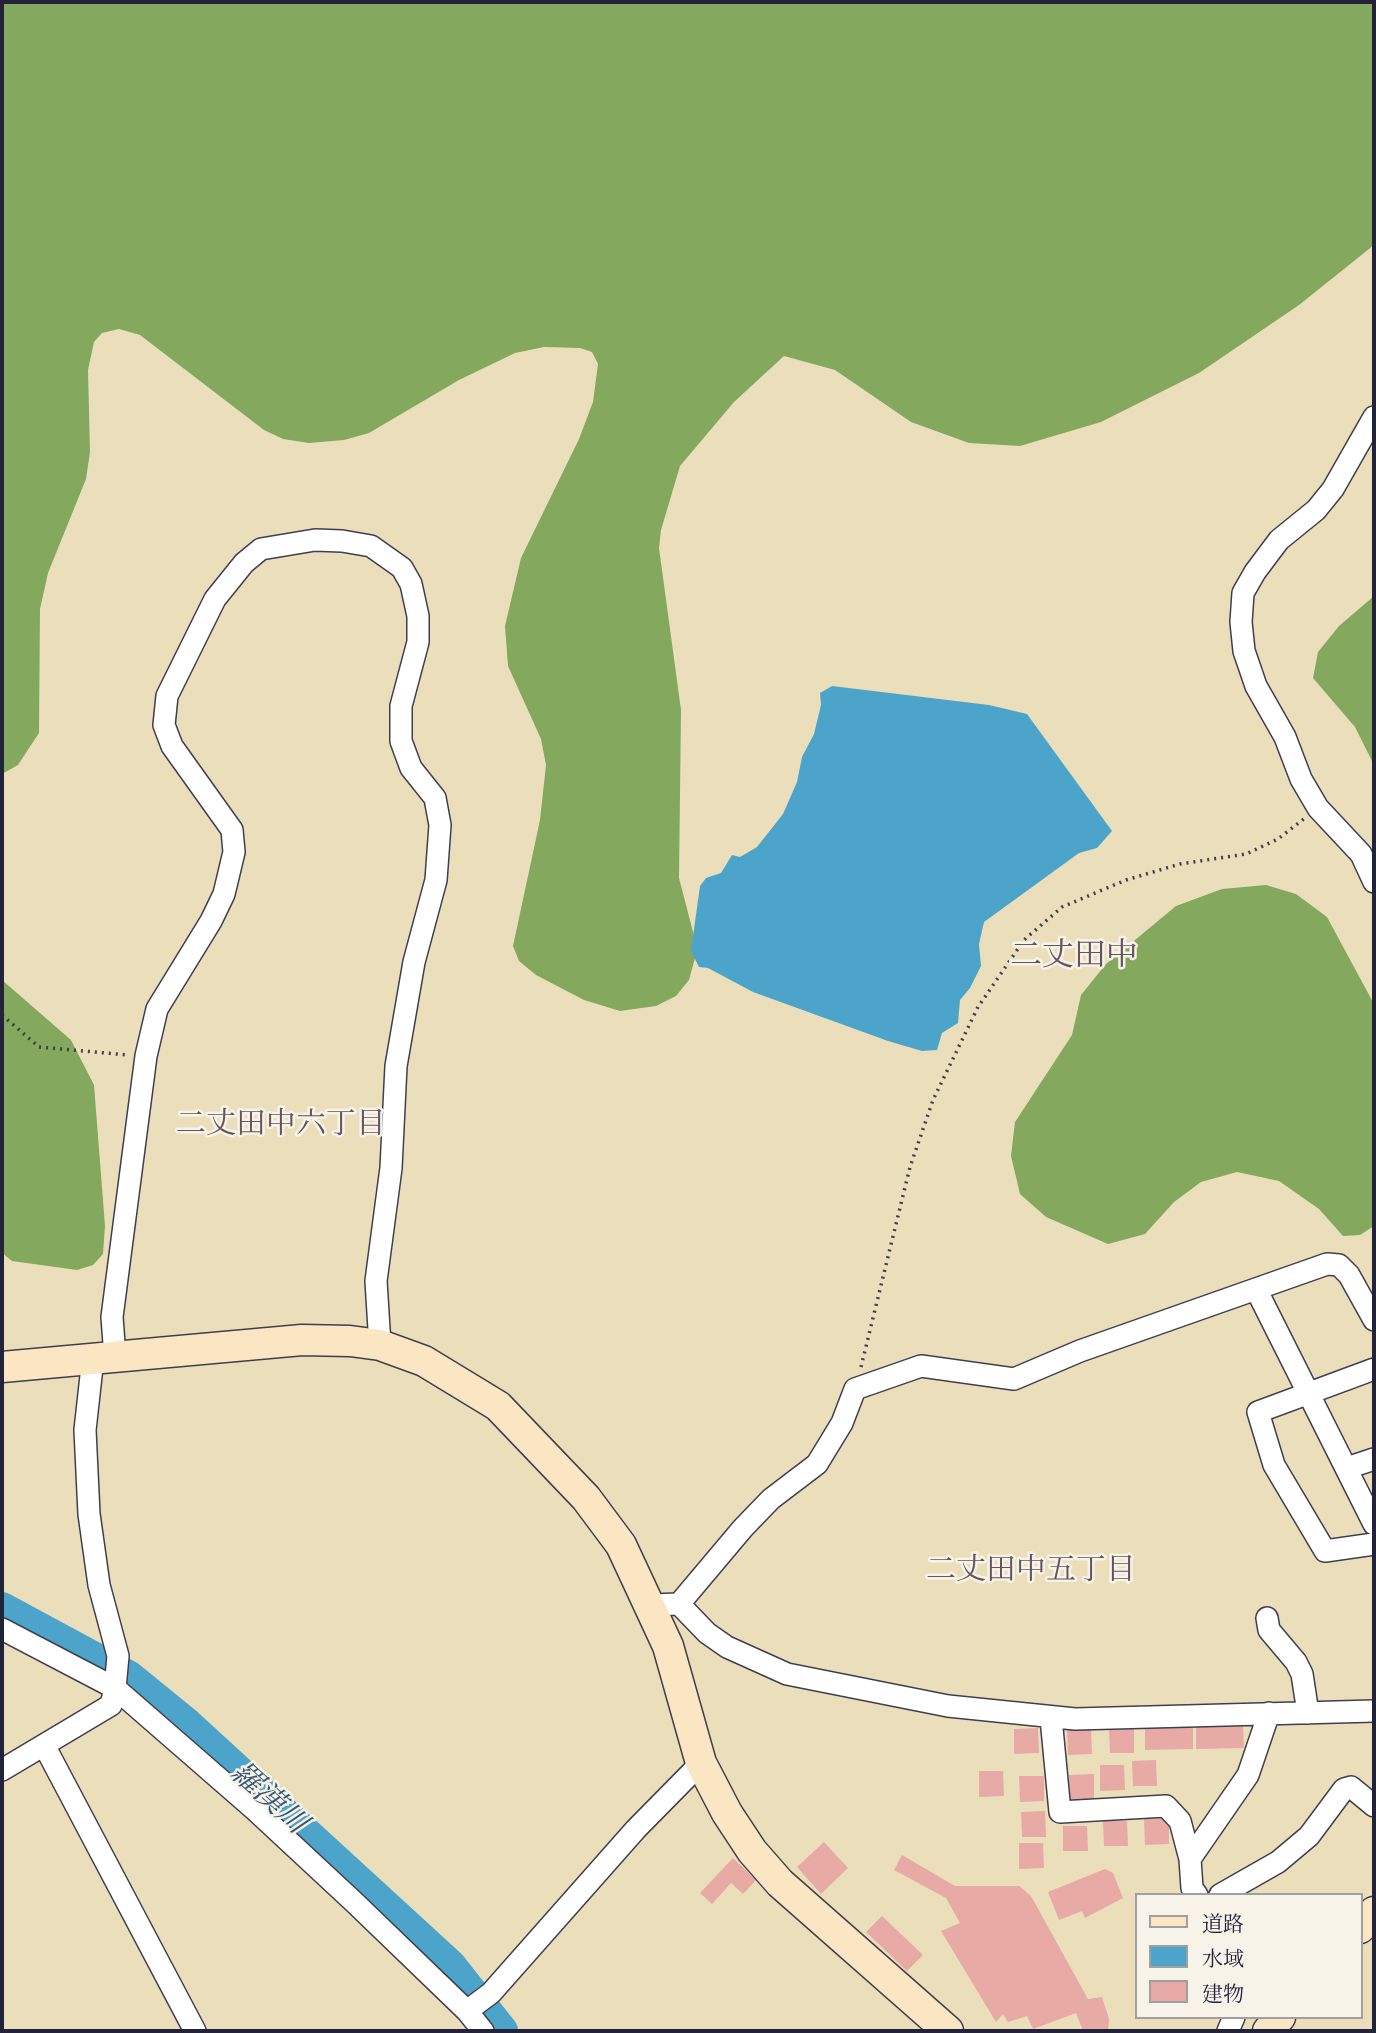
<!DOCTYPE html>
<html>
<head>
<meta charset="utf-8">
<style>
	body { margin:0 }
	#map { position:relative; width:1376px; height:2033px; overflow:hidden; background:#ebdfbb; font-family:"IM FELL Great Primer","Noto Serif JP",serif }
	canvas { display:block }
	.frame { position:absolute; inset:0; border:4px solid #22223b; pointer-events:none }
	.legend { position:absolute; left:1135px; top:1893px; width:228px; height:126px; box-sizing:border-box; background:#f7f3e8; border:2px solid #a29fa3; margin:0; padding:9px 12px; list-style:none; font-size:21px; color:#22223b }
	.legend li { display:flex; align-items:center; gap:14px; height:35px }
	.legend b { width:35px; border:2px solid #a29fa3 }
</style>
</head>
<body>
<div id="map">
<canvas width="1376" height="2033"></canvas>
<div class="frame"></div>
<ul class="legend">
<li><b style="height:9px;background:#fbe6c4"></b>道路</li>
<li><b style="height:19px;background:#4da4ca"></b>水域</li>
<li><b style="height:19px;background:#e7aaa5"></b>建物</li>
</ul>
</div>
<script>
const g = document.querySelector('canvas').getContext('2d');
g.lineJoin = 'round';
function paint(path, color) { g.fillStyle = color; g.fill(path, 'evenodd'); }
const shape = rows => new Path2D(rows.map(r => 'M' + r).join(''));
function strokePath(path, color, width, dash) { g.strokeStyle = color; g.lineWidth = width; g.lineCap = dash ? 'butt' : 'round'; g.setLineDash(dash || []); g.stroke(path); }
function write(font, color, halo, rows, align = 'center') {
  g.font = font + ' "IM FELL Great Primer","Noto Serif JP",serif'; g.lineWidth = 5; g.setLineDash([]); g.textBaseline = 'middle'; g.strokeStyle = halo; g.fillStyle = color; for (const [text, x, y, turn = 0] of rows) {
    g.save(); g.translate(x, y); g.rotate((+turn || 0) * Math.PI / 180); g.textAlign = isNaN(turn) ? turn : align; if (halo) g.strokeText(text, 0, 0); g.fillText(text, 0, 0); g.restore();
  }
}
const forest = shape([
	[2,2,1374,2,1374,245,1299,305,1199,373,1101,422,1020,446,969,443,911,422,835,370,784,356,734,402,680,466,661,530,659,548,681,710,679,878,693,932,695,958,689,980,676,996,656,1006,620,1011,584,1000,536,975,519,961,513,946,540,820,546,765,541,739,508,666,505,626,521,558,579,439,593,402,598,364,592,352,580,348,544,347,515,353,459,380,369,433,344,440,309,443,283,439,264,430,140,335,119,329,102,333,94,342,88,370,90,452,86,479,48,573,40,609,39,733,18,765,2,774],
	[1374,596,1374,765,1355,727,1313,678,1318,652,1339,626],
	[1266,885,1296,894,1327,917,1374,1004,1374,1226,1360,1235,1343,1236,1319,1209,1279,1181,1237,1172,1201,1182,1174,1202,1145,1234,1108,1244,1046,1217,1020,1194,1011,1156,1015,1122,1072,1035,1081,995,1106,964,1176,906,1222,889],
	[2,980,71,1040,94,1085,105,1226,103,1254,93,1265,77,1270,12,1261,2,1253]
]);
const water = shape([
	[832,686,989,705,1027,714,1112,831,1097,848,1079,853,984,922,979,944,981,966,970,988,960,1000,958,1023,942,1033,937,1050,922,1051,888,1041,753,992,708,968,699,967,691,951,700,886,706,878,721,873,732,855,740,857,757,847,783,814,797,782,802,757,814,734,821,705,820,693]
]);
const river = shape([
	[2,1608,128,1676,187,1724,450,1965,502,2031]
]);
const building = shape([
	[1243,1722,1244,1748,1196,1749,1196,1723],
	[1193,1723,1193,1749,1145,1750,1145,1724],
	[1134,1727,1134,1753,1110,1753,1109,1728],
	[1038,1728,1039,1753,1014,1754,1014,1729],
	[1067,1729,1091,1729,1092,1754,1068,1755],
	[1156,1760,1157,1786,1133,1786,1132,1761],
	[1100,1765,1124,1765,1125,1790,1100,1791],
	[979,1771,1003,1771,1004,1796,979,1797],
	[1094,1774,1094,1800,1070,1800,1069,1775],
	[1019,1776,1044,1776,1044,1801,1020,1802],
	[1045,1811,1046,1837,1022,1837,1021,1812],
	[1144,1819,1169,1819,1169,1844,1145,1845],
	[1103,1821,1127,1821,1128,1846,1104,1846],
	[1063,1826,1087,1826,1088,1851,1063,1851],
	[824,1842,848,1868,821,1894,797,1867],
	[1019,1843,1043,1843,1044,1868,1019,1869],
	[902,1855,955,1886,1019,1886,1031,1896,1088,1999,1102,1997,1109,2019,1108,2031,1083,2031,1076,2013,1033,2029,1027,2016,1008,2022,1003,2014,996,2022,941,1931,960,1923,946,1898,894,1870],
	[733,1858,756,1880,743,1894,731,1883,712,1904,700,1893],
	[1105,1869,1113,1873,1123,1898,1085,1918,1082,1911,1059,1920,1048,1892],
	[882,1916,923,1955,907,1971,866,1932]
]);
const path = shape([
	[2,1015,39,1047,128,1055],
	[861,1367,910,1167,933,1100,978,1007,1024,940,1062,907,1126,880,1180,864,1246,854,1278,839,1305,818]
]);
const street = shape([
	[1374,417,1333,489,1316,510,1279,540,1255,572,1243,593,1241,622,1244,651,1256,686,1285,737,1301,779,1318,808,1361,854,1374,882],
	[1256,1289,1374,1524],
	[115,1357,112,1317,146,1056,157,1009,211,921,224,894,234,852,232,830,172,746,164,725,167,696,215,599,244,563,261,549,315,540,342,541,371,546,402,568,411,584,418,616,418,642,401,706,401,741,411,768,435,798,440,825,436,880,414,962,396,1066,391,1168,376,1281,380,1345],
	[1374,1369,1258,1412,1274,1465,1325,1551,1374,1544],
	[1347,1468,1374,1459],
	[679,1604,707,1633,727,1647,787,1674,948,1706,1075,1719,1374,1711],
	[651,1605,679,1604,743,1528,771,1499,817,1464,842,1423,855,1389,921,1366,1014,1379,1080,1351,1327,1264,1339,1265,1349,1275,1374,1320],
	[1267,1618,1269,1630,1296,1662,1302,1674,1308,1713],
	[2,1629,115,1688,254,1809,354,1902,467,2011,483,2031],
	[1051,1718,1060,1812,1166,1806,1180,1821,1190,1859],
	[44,1745,195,2031],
	[2,1770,111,1705,115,1688,118,1656,99,1585,89,1514,85,1430,93,1358],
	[1197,1895,1192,1888,1190,1859,1248,1775,1269,1713],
	[1220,1895,1278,1862,1309,1836,1344,1789,1351,1787,1374,1806],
	[467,2011,491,1993,636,1829,701,1763],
	[1228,2031,1234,2017]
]);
const secondary = shape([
	[2,1367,302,1340,350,1341,380,1345,424,1361,498,1406,586,1498,621,1545,668,1646,701,1763,727,1813,752,1851,780,1883,948,2031],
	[1360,1928,1374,1912],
	[1268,2031,1280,2017]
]);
const neighbourhoodNames = [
	["二丈田中六丁目",281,1126],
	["二丈田中五丁目",1031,1572]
];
const waterNames = [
	["羅漢川",268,1799,42]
];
const quarterNames = [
	["二丈田中",1074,957]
];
paint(forest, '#84a85d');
paint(water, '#4da4ca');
strokePath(river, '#4da4ca', 32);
paint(building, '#e7aaa5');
strokePath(street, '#403e4e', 24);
strokePath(secondary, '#403e4e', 33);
strokePath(path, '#403e4e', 3.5, [2, 5]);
strokePath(street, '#fff', 21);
strokePath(secondary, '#fbe6c4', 30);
write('30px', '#675260', '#f7f3e8', neighbourhoodNames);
write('italic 30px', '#335674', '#f7f3e8', waterNames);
write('32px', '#675260', '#f7f3e8', quarterNames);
</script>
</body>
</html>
